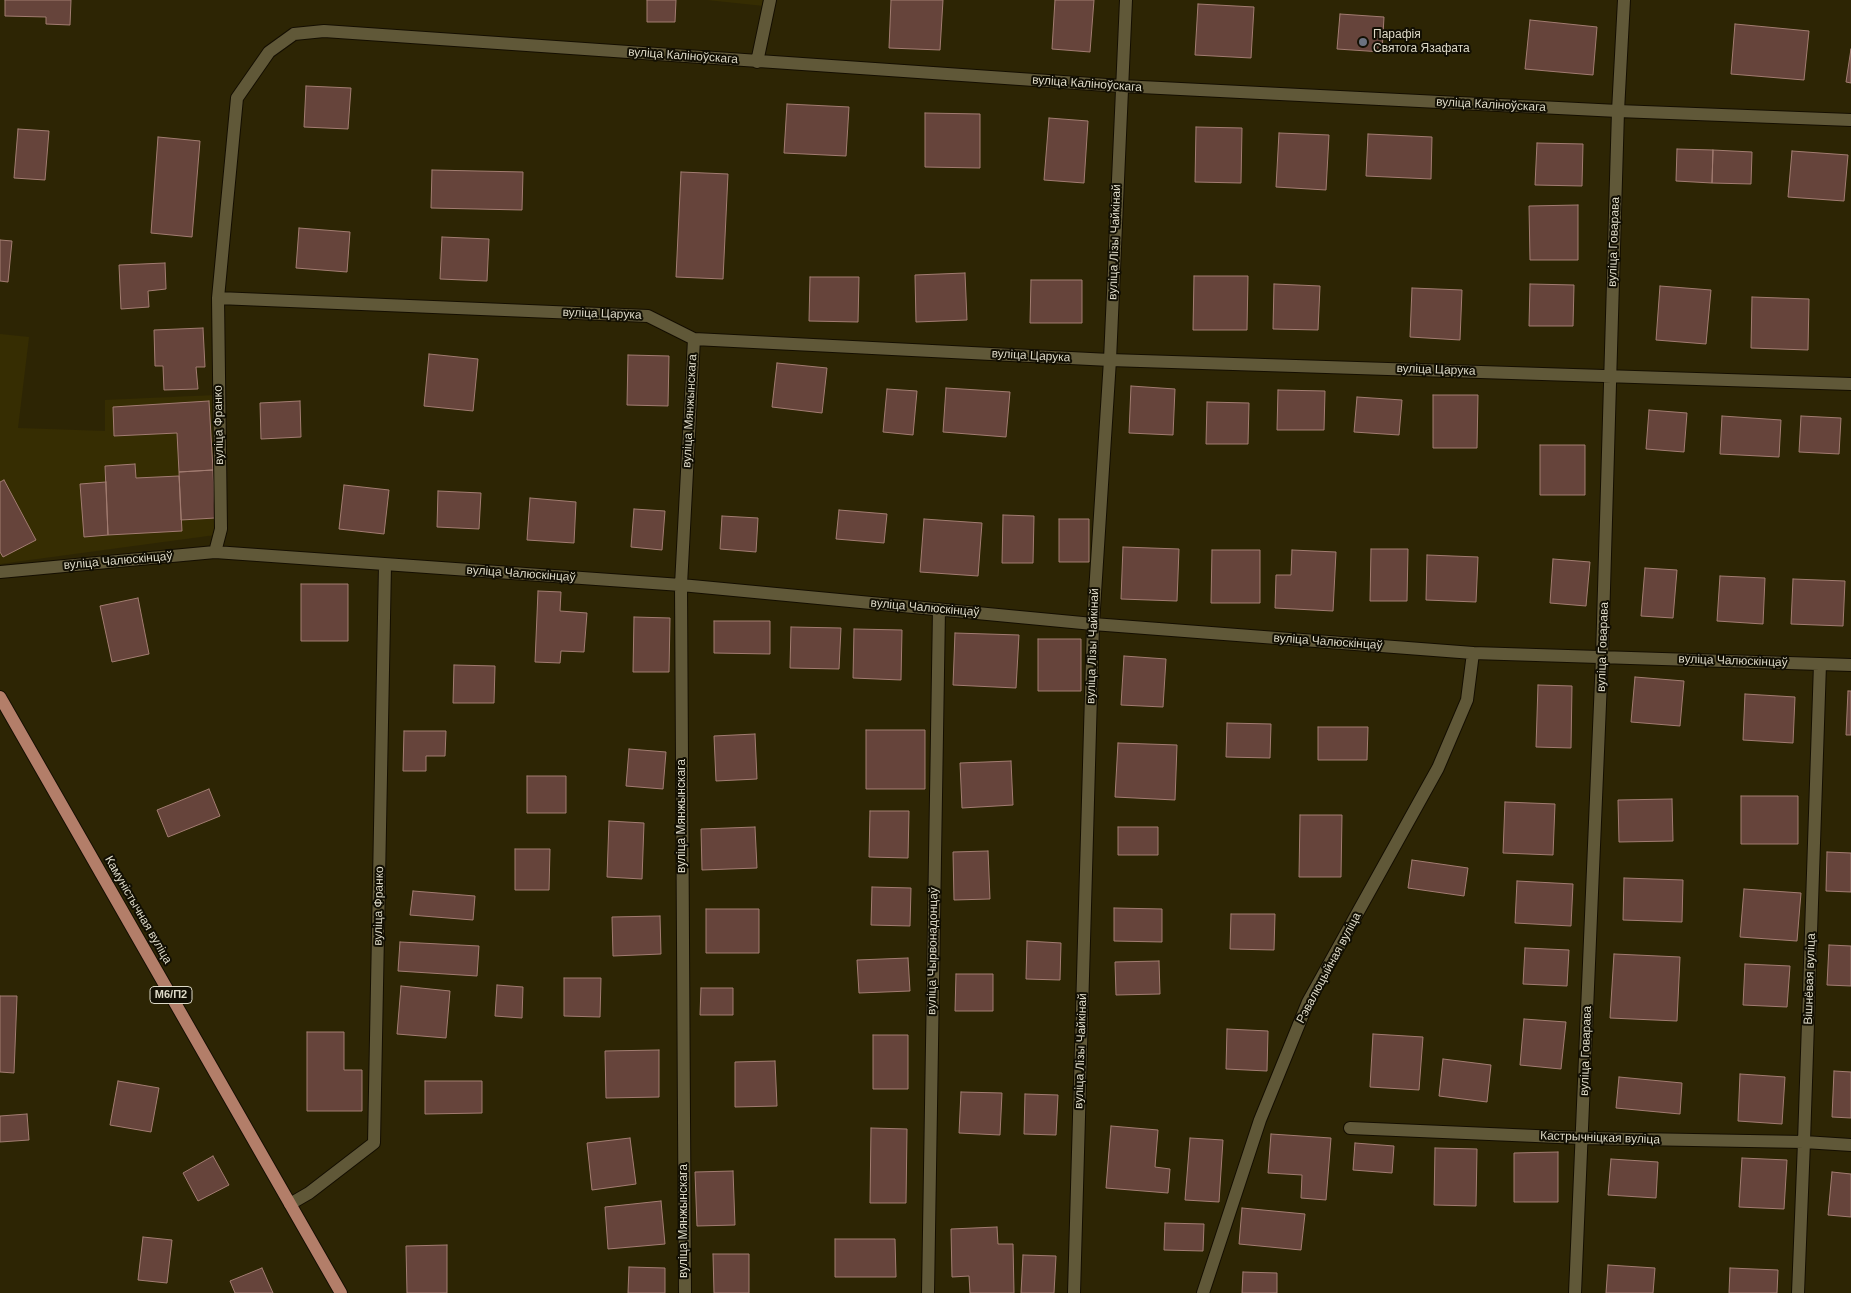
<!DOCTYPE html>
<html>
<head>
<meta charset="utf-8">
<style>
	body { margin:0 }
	canvas { display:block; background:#2d2504 }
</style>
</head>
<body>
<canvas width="1851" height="1293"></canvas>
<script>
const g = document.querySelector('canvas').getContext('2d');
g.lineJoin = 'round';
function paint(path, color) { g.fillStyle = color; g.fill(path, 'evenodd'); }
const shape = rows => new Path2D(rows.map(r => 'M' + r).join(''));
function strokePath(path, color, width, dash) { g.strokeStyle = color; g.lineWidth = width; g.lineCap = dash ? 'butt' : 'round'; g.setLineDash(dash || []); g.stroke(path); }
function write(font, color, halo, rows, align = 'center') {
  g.font = font + ' Arial,sans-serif'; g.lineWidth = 4; g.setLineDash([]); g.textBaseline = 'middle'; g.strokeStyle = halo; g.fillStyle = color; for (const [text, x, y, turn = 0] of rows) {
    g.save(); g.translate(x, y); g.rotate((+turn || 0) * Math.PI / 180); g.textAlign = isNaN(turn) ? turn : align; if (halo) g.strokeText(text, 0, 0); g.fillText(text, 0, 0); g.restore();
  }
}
const built = shape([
	[707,0,763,0,764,6],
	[0,334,29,337,18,428,105,431,105,400,216,395,215,535,0,564]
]);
const building = shape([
	[5,0,71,0,70,25,46,24,46,17,5,16,5,0],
	[647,0,676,0,675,22,647,22,647,0],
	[891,0,943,0,940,50,889,48,891,0],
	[1055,0,1094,0,1090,52,1052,49,1055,0],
	[1198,4,1254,7,1251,58,1195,55,1198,4],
	[1340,14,1384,17,1382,52,1337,49,1340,14],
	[1530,20,1597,27,1593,75,1525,69,1530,20],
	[1735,24,1809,31,1804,80,1731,74,1735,24],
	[1851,49,1851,83,1846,82,1851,49],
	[306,86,351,88,348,129,304,127,306,86],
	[787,104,849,107,846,156,784,153,787,104],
	[925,113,980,114,980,168,925,167,925,113],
	[1049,118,1088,121,1084,183,1044,180,1049,118],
	[1196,127,1242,128,1241,183,1195,182,1196,127],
	[18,129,49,131,45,180,14,178,18,129],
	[1279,133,1329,135,1326,190,1276,187,1279,133],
	[1368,134,1432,137,1431,179,1366,176,1368,134],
	[158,137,200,141,192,237,151,233,158,137],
	[1537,143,1583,144,1582,186,1535,185,1537,143],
	[1677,149,1713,150,1712,183,1676,181,1677,149],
	[1713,150,1752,152,1751,184,1712,183,1713,150],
	[1792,151,1848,155,1844,201,1788,197,1792,151],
	[432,170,523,172,522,210,431,208,432,170],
	[681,172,728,174,723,279,676,277,681,172],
	[1578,205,1578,260,1530,260,1529,206,1578,205],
	[299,228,350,232,347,272,296,268,299,228],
	[442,237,489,239,487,281,440,279,442,237],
	[0,240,12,241,8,282,0,281,0,240],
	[165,263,166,289,148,291,149,307,121,309,119,265,165,263],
	[965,273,967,320,916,322,915,275,965,273],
	[1194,276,1248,276,1247,330,1193,330,1194,276],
	[810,277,859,277,858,322,809,321,810,277],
	[1031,280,1082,280,1082,323,1030,323,1031,280],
	[1274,284,1320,286,1318,330,1273,329,1274,284],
	[1530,284,1574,285,1573,326,1529,326,1530,284],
	[1660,286,1711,290,1706,344,1656,340,1660,286],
	[1412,288,1462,290,1460,340,1410,337,1412,288],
	[1752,297,1809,299,1808,350,1751,348,1752,297],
	[203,328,205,367,196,367,198,389,164,390,163,366,155,366,154,330,203,328],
	[429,354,478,359,473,411,424,406,429,354],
	[628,355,669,356,668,406,627,405,628,355],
	[777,363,827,368,822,413,772,407,777,363],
	[1131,386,1175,389,1173,435,1129,433,1131,386],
	[946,388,1010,392,1006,437,943,432,946,388],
	[887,389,917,391,913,435,883,432,887,389],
	[1278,390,1325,391,1324,430,1277,430,1278,390],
	[1433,395,1478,395,1477,448,1433,448,1433,395],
	[1357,397,1402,400,1399,435,1354,432,1357,397],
	[209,401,213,470,179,472,177,433,114,436,113,407,209,401],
	[300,401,301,437,261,439,260,403,300,401],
	[1207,402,1249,403,1248,444,1206,444,1207,402],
	[1649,410,1687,413,1684,452,1646,449,1649,410],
	[1722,416,1781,420,1779,457,1720,454,1722,416],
	[1801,416,1841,418,1839,454,1799,452,1801,416],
	[1540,445,1585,445,1585,495,1540,495,1540,445],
	[135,464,136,478,179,476,182,531,108,535,105,466,135,464],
	[213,470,215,518,181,520,179,472,213,470],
	[4,480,36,540,3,557,0,552,0,482,4,480],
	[106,482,108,535,84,537,80,484,106,482],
	[344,485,389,490,384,534,339,529,344,485],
	[438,491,481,493,479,529,437,527,438,491],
	[530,498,576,502,574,543,527,540,530,498],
	[634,509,665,511,662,550,631,547,634,509],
	[839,510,887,514,884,543,836,539,839,510],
	[1003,515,1034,516,1033,563,1002,563,1003,515],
	[722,516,758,518,756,552,720,549,722,516],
	[924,519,982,523,978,576,920,572,924,519],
	[1059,519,1089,519,1089,562,1059,562,1059,519],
	[1123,547,1179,549,1177,601,1121,599,1123,547],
	[1371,549,1408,549,1407,601,1370,601,1371,549],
	[1212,550,1260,550,1260,603,1211,603,1212,550],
	[1292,550,1336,552,1333,611,1275,608,1276,575,1291,575,1292,550],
	[1427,555,1478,557,1476,602,1426,600,1427,555],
	[1553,559,1590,562,1586,606,1550,603,1553,559],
	[1645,568,1677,570,1673,618,1641,616,1645,568],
	[1720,576,1765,578,1763,624,1717,621,1720,576],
	[1793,579,1845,581,1843,626,1791,624,1793,579],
	[301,584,348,584,348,641,301,641,301,584],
	[538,591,561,592,560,611,587,613,584,652,561,651,560,663,535,662,538,591],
	[138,598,149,654,112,662,100,606,138,598],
	[634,617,670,618,669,672,633,672,634,617],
	[714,621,770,621,770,654,714,653,714,621],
	[791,627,841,628,839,669,790,668,791,627],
	[854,629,902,630,901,680,853,678,854,629],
	[955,633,1019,635,1016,688,953,685,955,633],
	[1038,639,1081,639,1081,691,1038,691,1038,639],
	[1124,656,1166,659,1163,707,1121,705,1124,656],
	[454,665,495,666,494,703,453,703,454,665],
	[1635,677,1684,681,1680,726,1631,722,1635,677],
	[1538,685,1572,686,1571,748,1536,747,1538,685],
	[1848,691,1851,691,1851,735,1846,735,1848,691],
	[1745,694,1795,697,1793,743,1743,740,1745,694],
	[1227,723,1271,724,1270,758,1226,757,1227,723],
	[1318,727,1368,727,1367,760,1318,760,1318,727],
	[866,730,925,730,925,789,866,789,866,730],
	[404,731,446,731,445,756,426,756,426,771,403,771,404,731],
	[755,734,757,779,716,781,714,736,755,734],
	[1118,743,1177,745,1175,800,1115,797,1118,743],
	[629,749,666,752,663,789,626,786,629,749],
	[1011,761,1013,805,962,808,960,763,1011,761],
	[527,776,566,776,566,813,527,813,527,776],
	[209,789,220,816,168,837,157,810,209,789],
	[1741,796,1798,796,1798,844,1741,844,1741,796],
	[1672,799,1673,841,1619,842,1618,800,1672,799],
	[1505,802,1555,804,1553,855,1503,853,1505,802],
	[870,811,909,811,908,858,869,857,870,811],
	[1300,815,1342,815,1341,877,1299,877,1300,815],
	[609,821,644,823,642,879,607,877,609,821],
	[755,827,757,868,702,870,701,829,755,827],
	[1118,827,1158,827,1158,855,1118,855,1118,827],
	[515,849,550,849,549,890,515,890,515,849],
	[988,851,990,899,954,900,953,852,988,851],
	[1827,852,1851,853,1851,892,1826,891,1827,852],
	[1412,860,1468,868,1464,896,1408,888,1412,860],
	[1624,878,1683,880,1682,922,1623,920,1624,878],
	[1517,881,1573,884,1571,926,1515,923,1517,881],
	[872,887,911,888,910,926,871,925,872,887],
	[1744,889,1801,893,1797,941,1740,937,1744,889],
	[413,891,475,896,473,920,410,915,413,891],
	[1114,908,1162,909,1162,942,1114,941,1114,908],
	[706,909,759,909,759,953,706,953,706,909],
	[1231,914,1275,914,1274,950,1230,949,1231,914],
	[660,916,661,954,613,956,612,917,660,916],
	[1027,941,1061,943,1060,980,1026,979,1027,941],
	[400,942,479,946,477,976,398,971,400,942],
	[1829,945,1851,946,1851,986,1827,985,1829,945],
	[1525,948,1569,950,1567,986,1523,984,1525,948],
	[1614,954,1680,957,1677,1021,1610,1018,1614,954],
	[908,958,910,991,859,993,857,960,908,958],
	[1159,961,1160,994,1116,995,1115,962,1159,961],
	[1745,964,1790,966,1787,1007,1743,1005,1745,964],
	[956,974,993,974,993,1011,955,1011,956,974],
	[564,978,601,978,600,1017,564,1016,564,978],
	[497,985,523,987,522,1018,495,1016,497,985],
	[401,986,450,991,446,1038,397,1034,401,986],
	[701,988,733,988,733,1015,700,1015,701,988],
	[0,996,17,996,14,1073,0,1072,0,996],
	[1524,1019,1566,1022,1561,1069,1520,1065,1524,1019],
	[1227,1029,1268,1031,1267,1071,1226,1069,1227,1029],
	[307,1032,344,1032,344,1070,362,1070,362,1111,307,1111,307,1032],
	[1373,1034,1423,1037,1419,1090,1370,1087,1373,1034],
	[873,1035,908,1035,908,1089,873,1089,873,1035],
	[659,1050,659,1097,606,1098,605,1051,659,1050],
	[1443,1059,1491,1065,1487,1102,1439,1096,1443,1059],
	[775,1061,777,1106,735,1107,735,1062,775,1061],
	[1834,1071,1851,1072,1851,1118,1832,1117,1834,1071],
	[1740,1074,1785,1077,1782,1124,1738,1121,1740,1074],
	[1619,1077,1682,1083,1680,1114,1616,1108,1619,1077],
	[118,1081,159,1088,151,1132,110,1125,118,1081],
	[425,1081,482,1081,482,1113,425,1114,425,1081],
	[961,1092,1002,1093,1000,1135,959,1133,961,1092],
	[1025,1094,1058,1095,1056,1135,1024,1134,1025,1094],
	[27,1114,29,1140,0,1142,0,1116,27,1114],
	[1111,1126,1158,1130,1155,1167,1170,1169,1168,1193,1106,1188,1111,1126],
	[871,1128,907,1129,906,1203,870,1203,871,1128],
	[1271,1134,1331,1138,1326,1200,1301,1198,1302,1175,1268,1173,1271,1134],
	[630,1138,636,1184,592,1190,587,1143,630,1138],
	[1190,1138,1223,1140,1219,1202,1185,1200,1190,1138],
	[1355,1143,1394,1146,1392,1173,1353,1170,1355,1143],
	[1435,1148,1477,1149,1476,1206,1434,1205,1435,1148],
	[1558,1152,1558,1202,1514,1202,1514,1153,1558,1152],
	[213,1156,229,1185,198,1201,183,1173,213,1156],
	[1742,1158,1787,1160,1784,1209,1739,1207,1742,1158],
	[1611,1159,1658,1162,1656,1198,1608,1195,1611,1159],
	[733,1171,735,1225,697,1226,695,1172,733,1171],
	[1832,1172,1851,1174,1851,1217,1828,1215,1832,1172],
	[661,1201,665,1244,608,1249,605,1207,661,1201],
	[1242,1208,1305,1214,1301,1250,1239,1244,1242,1208],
	[1165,1223,1204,1224,1203,1251,1164,1250,1165,1223],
	[997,1227,998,1244,1013,1244,1014,1293,970,1293,969,1276,952,1277,951,1229,997,1227],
	[143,1237,172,1240,167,1283,138,1280,143,1237],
	[835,1239,895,1239,896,1277,835,1277,835,1239],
	[447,1245,447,1293,407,1293,406,1246,447,1245],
	[713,1254,749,1254,749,1293,714,1293,713,1254],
	[1023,1255,1056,1256,1054,1293,1021,1293,1023,1255],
	[1608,1265,1655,1268,1653,1293,1606,1293,1608,1265],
	[629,1267,665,1268,665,1293,628,1293,629,1267],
	[262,1268,273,1293,235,1293,230,1281,262,1268],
	[1730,1268,1778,1270,1777,1293,1729,1293,1730,1268],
	[1243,1272,1277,1273,1277,1293,1242,1293,1243,1272]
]);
const minor = shape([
	[757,62,770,0],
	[218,298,648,316,694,339,1110,360,1851,384],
	[215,552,221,529,218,298,237,98,269,52,294,34,324,31,1121,86,1618,111,1851,120],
	[0,572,215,552,681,585,1093,624,1473,653,1851,665],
	[1350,1128,1582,1138,1804,1142,1851,1145],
	[290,1204,309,1193,374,1143,385,565],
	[685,1293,681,585,694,339],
	[928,1293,939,609],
	[1074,1293,1093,624,1110,360,1126,0],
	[1203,1293,1260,1120,1308,1002,1438,768,1467,700,1473,653],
	[1575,1293,1602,657,1618,111,1624,0],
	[1798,1293,1804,1142,1820,664]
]);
const primary = shape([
	[0,697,341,1293]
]);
const markers = [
	[1363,42,5,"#6b7280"]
];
const shields = [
	[171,995,42]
];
const shieldNames = [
	["М6/П2",171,995]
];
const poiNames = [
	["Парафія",1373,35],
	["Святога Язафата",1373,49]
];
const streetNames = [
	["вуліца Каліноўскага",683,56,4],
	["вуліца Каліноўскага",1087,84,4],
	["вуліца Каліноўскага",1491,105,3],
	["вуліца Лізы Чайкінай",1115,242,-88],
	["вуліца Говарава",1614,242,-88],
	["вуліца Царука",602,314,2],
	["вуліца Царука",1031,356,3],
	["вуліца Царука",1436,370,2],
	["вуліца Мянжынскага",690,411,-87],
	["вуліца Франко",219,425,-91],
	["вуліца Чалюскінцаў",118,561,-5],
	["вуліца Чалюскінцаў",521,574,4],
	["вуліца Чалюскінцаў",925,608,5],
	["вуліца Чалюскінцаў",1328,642,4],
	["вуліца Лізы Чайкінай",1093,646,-88],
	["вуліца Говарава",1603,647,-88],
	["вуліца Чалюскінцаў",1733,661,2],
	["вуліца Мянжынскага",682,816,-90],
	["вуліца Франко",379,906,-89],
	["Камуністычная вуліца",138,910,60],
	["вуліца Чырвонадонцаў",933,951,-89],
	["Рэвалюцыйная вуліца",1329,968,-62],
	["Вішнёвая вуліца",1810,979,-88],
	["вуліца Лізы Чайкінай",1081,1051,-88],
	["вуліца Говарава",1586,1051,-88],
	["Кастрычніцкая вуліца",1600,1138,2],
	["вуліца Мянжынскага",684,1221,-90]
];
paint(built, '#362d02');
paint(building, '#66443b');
strokePath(building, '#a27c71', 1);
strokePath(minor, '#140e00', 14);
strokePath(primary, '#140e00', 14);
strokePath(minor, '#605838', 12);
strokePath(primary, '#b37e69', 12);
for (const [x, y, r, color] of markers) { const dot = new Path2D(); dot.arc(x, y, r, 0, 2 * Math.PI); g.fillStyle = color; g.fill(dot); strokePath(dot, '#120f03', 2); }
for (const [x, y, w] of shields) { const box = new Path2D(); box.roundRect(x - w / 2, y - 8.5, w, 17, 4); g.fillStyle = '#120f03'; g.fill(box); strokePath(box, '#ddd9c7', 1); }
write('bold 11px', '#ddd9c7', null, shieldNames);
write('12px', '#ddd9c7', '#120f03', poiNames, 'left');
write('12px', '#ddd9c7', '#120f03', streetNames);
</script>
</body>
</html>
